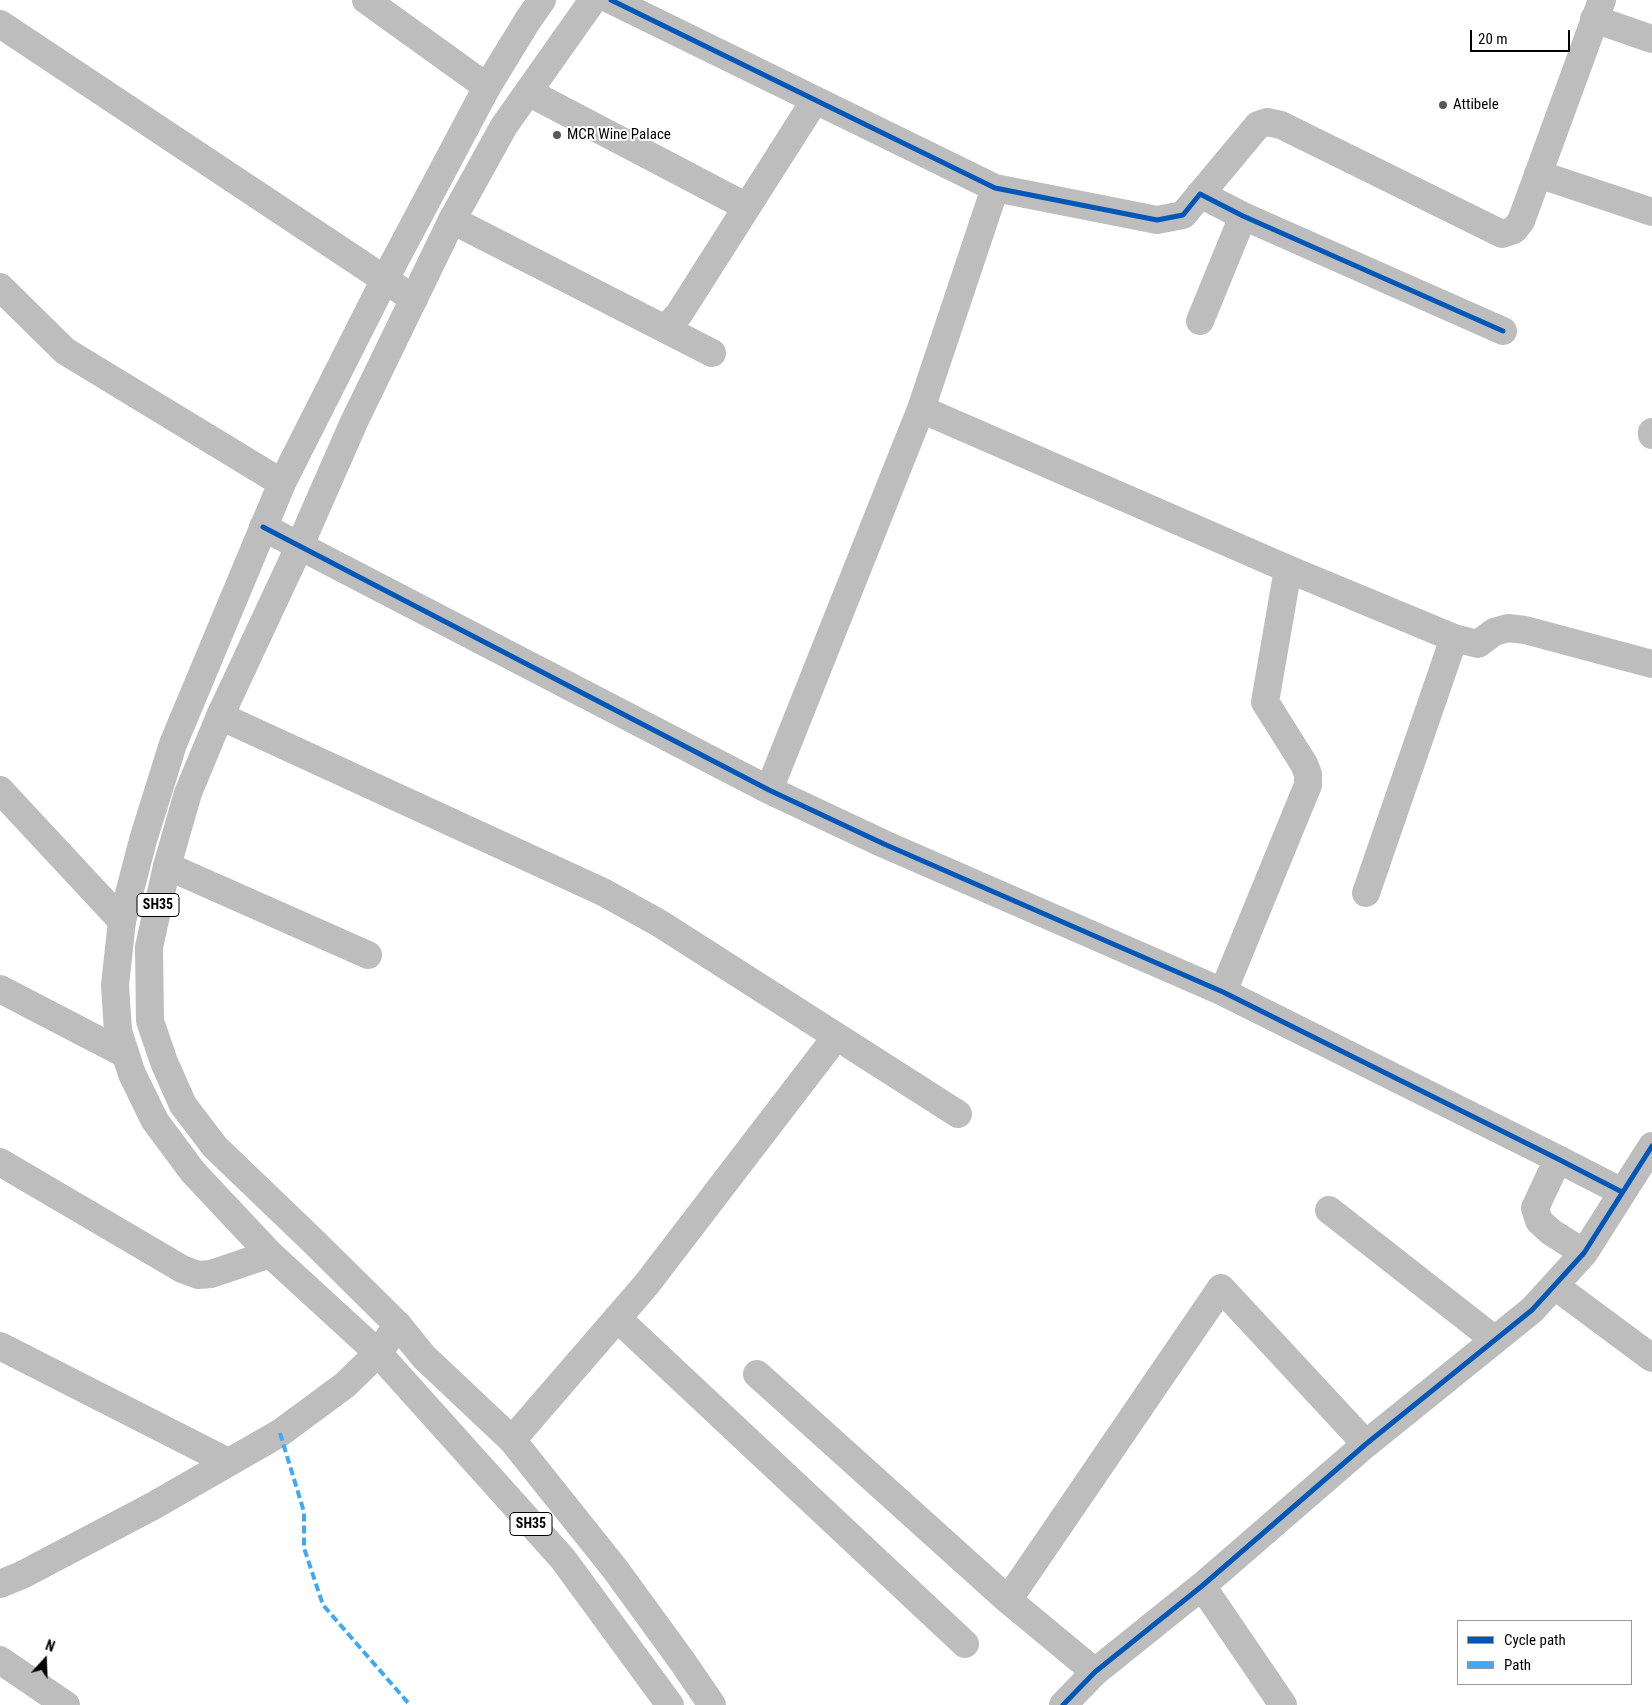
<!DOCTYPE html>
<html>
<head>
<meta charset="utf-8">
<style>
	body { margin:0 }
	#map { position:relative; width:1652px; height:1705px; overflow:hidden; background:#fff; font-family:"Roboto Condensed",sans-serif }
	canvas { display:block }
	.legend { position:absolute; left:1457px; top:1620px; width:175px; height:65px; box-sizing:border-box; background:#fff; border:1px solid #999; margin:0; padding:6px 9px; list-style:none; font-size:15px; color:#000 }
	.legend li { display:flex; align-items:center; gap:10px; height:25px }
	.legend b { width:25px; border:1px solid #999 }
	.north { position:absolute; left:20px; top:1635px; width:50px; height:50px; -webkit-text-stroke:4px #fff; paint-order:stroke; rotate:20deg; font-size:14px; font-weight:700; line-height:20px; text-align:center; color:#000 }
	.north::after { content:''; display:block; margin:auto; width:18px; height:22px; background:#000; clip-path:polygon(50% 0,100% 100%,50% 72%,0 100%) }
	.scale { position:absolute; left:1470px; top:30px; width:100px; height:22px; box-sizing:border-box; border:2px solid #000; border-top:0; padding-left:6px; font-size:15px; line-height:18px; white-space:nowrap; color:#000; -webkit-text-stroke:4px #fff; paint-order:stroke }
</style>
</head>
<body>
<div id="map">
<canvas width="1652" height="1705"></canvas>
<ul class="legend">
<li><b style="height:6px;background:#0057b8"></b>Cycle path</li>
<li><b style="height:6px;background:#3fa9f5"></b>Path</li>
</ul>
<div class="north">N</div>
<div class="scale">20 m</div>
</div>
<script>
const g = document.querySelector('canvas').getContext('2d');
g.lineJoin = 'round';
const shape = rows => new Path2D(rows.map(r => 'M' + r).join(''));
function strokePath(path, color, width, dash) { g.strokeStyle = color; g.lineWidth = width; g.lineCap = dash ? 'butt' : 'round'; g.setLineDash(dash || []); g.stroke(path); }
function write(font, color, halo, rows, align = 'center') {
  g.font = font + ' "Roboto Condensed",sans-serif'; g.lineWidth = 4; g.setLineDash([]); g.textBaseline = 'middle'; g.strokeStyle = halo; g.fillStyle = color; for (const [text, x, y, turn = 0] of rows) {
    g.save(); g.translate(x, y); g.rotate((+turn || 0) * Math.PI / 180); g.textAlign = isNaN(turn) ? turn : align; if (halo) g.strokeText(text, 0, 0); g.fillText(text, 0, 0); g.restore();
  }
}
const minor = shape([
	[366,0,487,87],
	[611,0,995,188,1157,220,1183,215,1258,125,1267,122,1281,125,1502,234,1514,230,1521,221,1602,0],
	[1594,19,1652,39],
	[0,24,414,299],
	[528,92,747,207],
	[1538,174,1652,212],
	[1200,194,1243,216,1503,331],
	[452,220,712,353],
	[0,287,65,351,282,483],
	[1200,321,1243,216],
	[665,329,679,314,815,100],
	[921,409,1288,569,1454,638,1478,644,1494,632,1508,628,1525,630,1652,664],
	[1652,432,1652,435],
	[263,527,769,790,884,844,1223,992,1558,1159,1622,1192],
	[220,716,603,892,659,923,958,1114],
	[0,790,122,921],
	[769,790,921,409,995,188],
	[167,866,368,955],
	[1366,893,1454,638],
	[0,989,125,1054],
	[1223,992,1308,785,1308,774,1304,764,1265,702,1288,569],
	[1558,1159,1535,1208,1539,1221,1551,1232,1584,1253],
	[0,1162,182,1269,198,1275,211,1274,270,1254],
	[1329,1210,1495,1340],
	[1555,1286,1652,1358],
	[617,1318,965,1644],
	[0,1346,228,1462],
	[757,1374,1008,1600,1095,1672],
	[512,1440,646,1285,836,1037],
	[0,1584,22,1575,153,1506,280,1433,345,1385,378,1353,398,1325],
	[1202,1586,1283,1705],
	[1008,1600,1221,1288,1366,1444],
	[0,1660,66,1705],
	[1063,1705,1095,1672,1202,1586,1366,1444,1532,1310,1584,1253,1652,1146]
]);
const major = shape([
	[542,0,528,20,487,87,384,281,282,483,173,744,143,840,122,921,115,985,118,1031,132,1074,155,1121,193,1172,270,1254,378,1353,563,1559,670,1705],
	[593,0,504,126,452,220,354,422,300,545,220,716,188,793,167,866,149,947,150,1021,164,1062,183,1105,215,1147,312,1240,398,1325,424,1357,512,1440,615,1569,682,1661,712,1705]
]);
const quiet = shape([
	[280,1433,304,1512,304,1548,323,1605,410,1705]
]);
const cycleway = shape([
	[611,0,995,188,1157,220,1183,215,1200,194,1243,216,1503,331],
	[263,527,769,790,884,844,1223,992,1558,1159,1622,1192],
	[1063,1705,1095,1672,1202,1586,1366,1444,1532,1310,1584,1253,1652,1146]
]);
const markers = [
	[1443,105,5,"#595959"],
	[557,135,5,"#595959"]
];
const shields = [
	[158,905,42],
	[531,1524,42]
];
const shieldNames = [
	["SH35",158,905],
	["SH35",531,1524]
];
const poiNames = [
	["Attibele",1453,105],
	["MCR Wine Palace",567,135]
];
strokePath(minor, '#bdbdbd', 28);
strokePath(major, '#bdbdbd', 28);
strokePath(quiet, '#3fa9f5', 4, [8, 4]);
strokePath(cycleway, '#0057b8', 5);
for (const [x, y, r, color] of markers) { const dot = new Path2D(); dot.arc(x, y, r, 0, 2 * Math.PI); g.fillStyle = color; g.fill(dot); strokePath(dot, '#fff', 2); }
for (const [x, y, w] of shields) { const box = new Path2D(); box.roundRect(x - w / 2, y - 11.5, w, 23, 4); g.fillStyle = '#fff'; g.fill(box); strokePath(box, '#000', 1); }
write('bold 14px', '#000', null, shieldNames);
write('15px', '#000', '#fff', poiNames, 'left');
</script>
</body>
</html>
